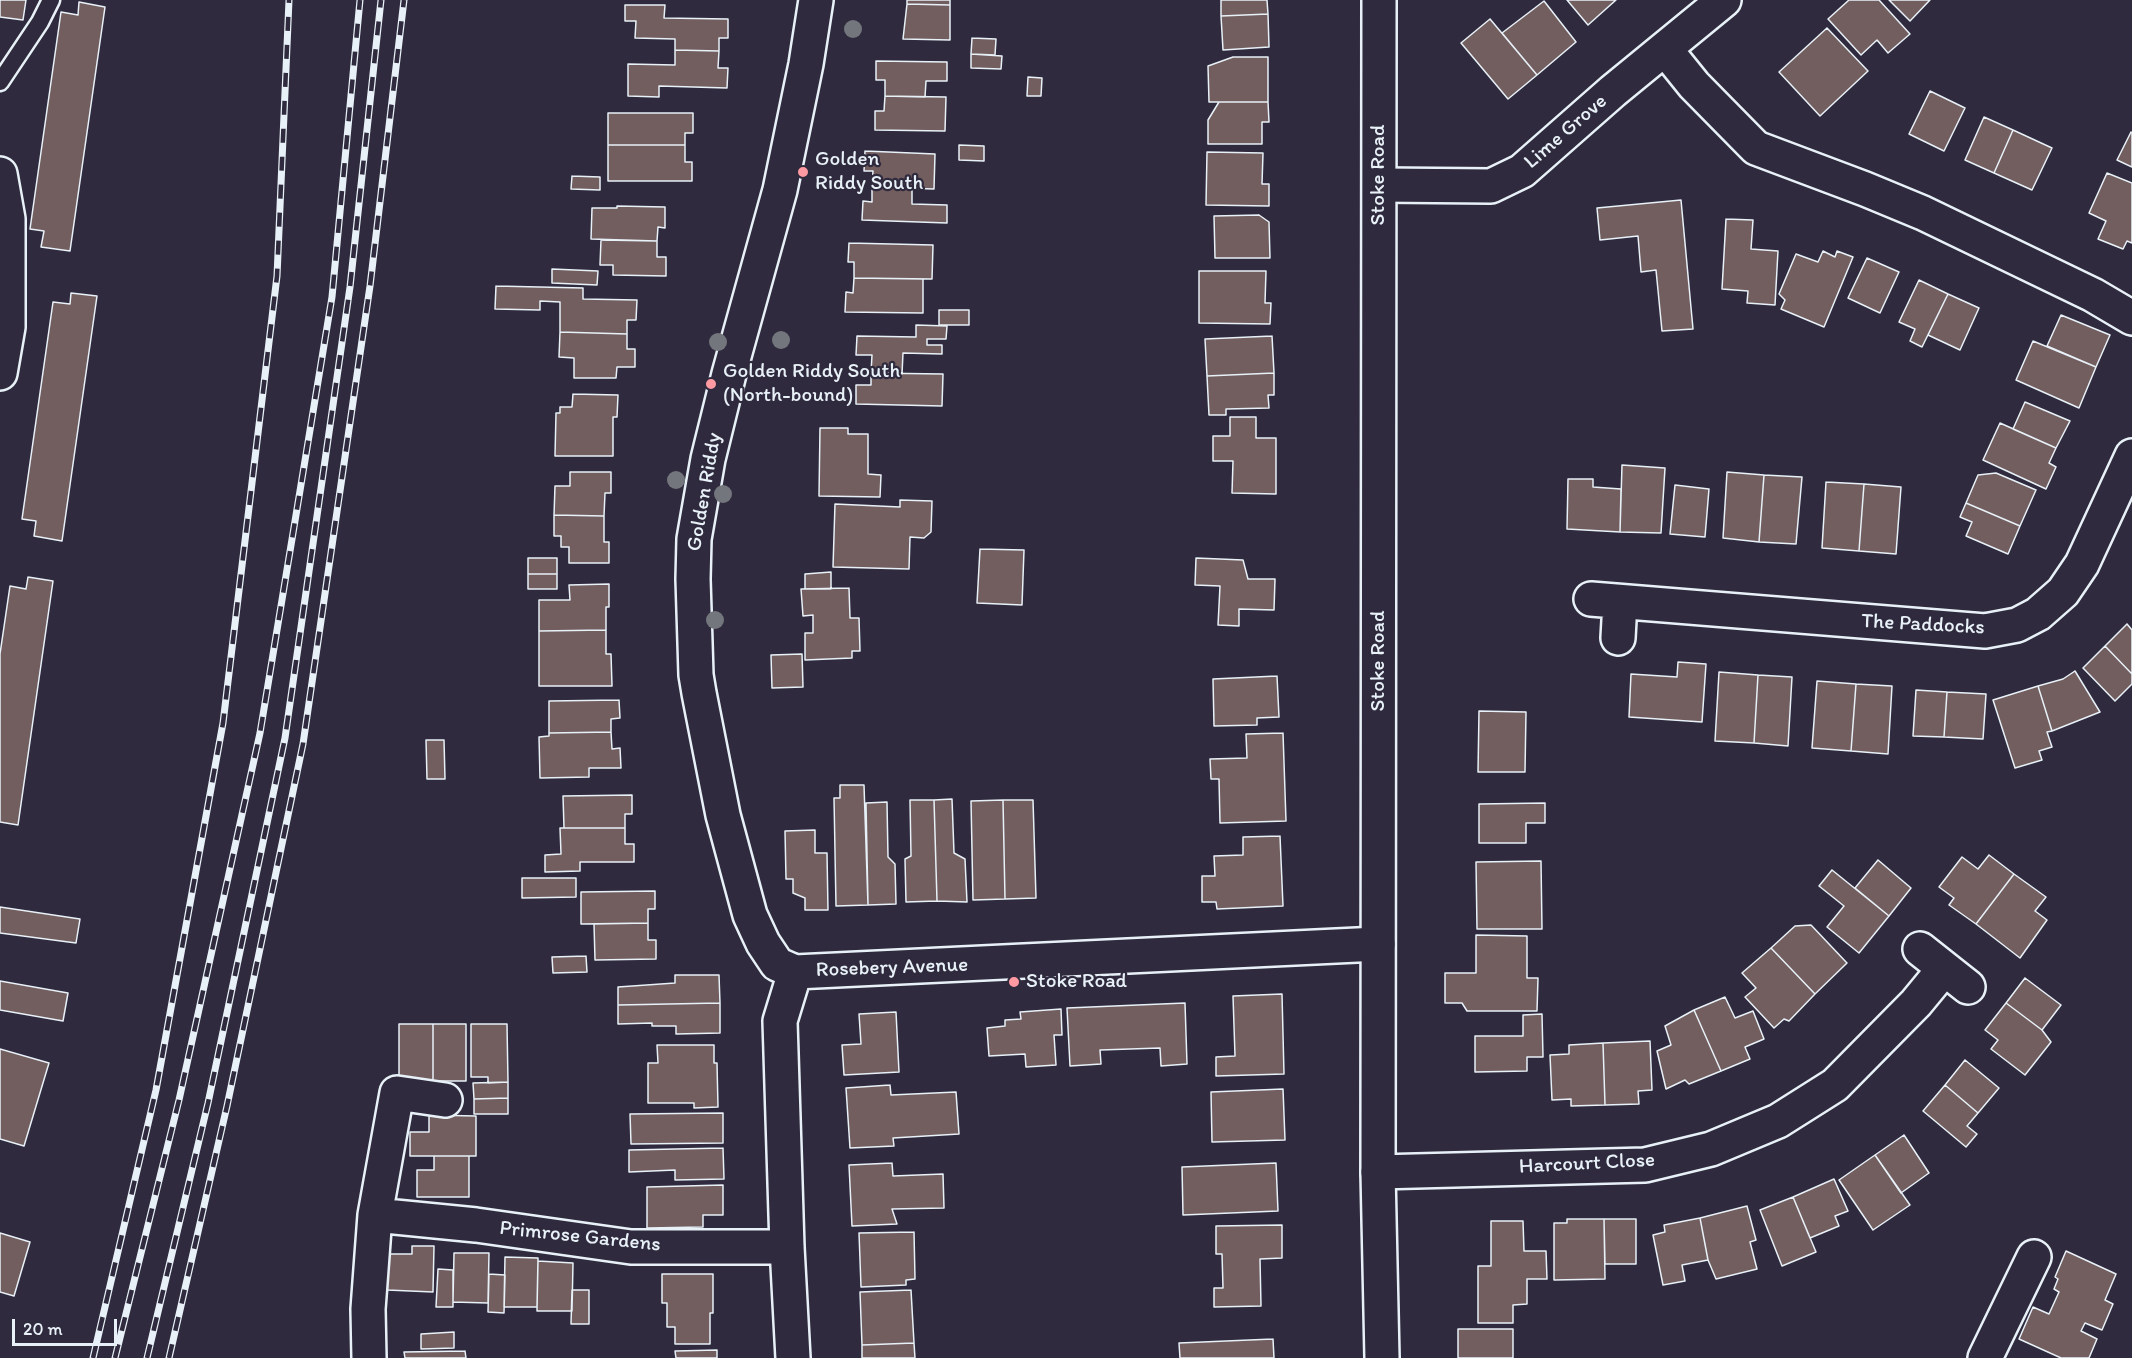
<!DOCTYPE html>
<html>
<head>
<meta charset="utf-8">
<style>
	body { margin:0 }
	#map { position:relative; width:2132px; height:1358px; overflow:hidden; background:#2f2a3d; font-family:Itim,sans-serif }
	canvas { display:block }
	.scale { position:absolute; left:12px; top:1319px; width:105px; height:27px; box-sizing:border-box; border:3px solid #e8f1f8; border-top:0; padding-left:8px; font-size:18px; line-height:21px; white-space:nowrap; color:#e8f1f8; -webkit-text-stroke:4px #2f2a3d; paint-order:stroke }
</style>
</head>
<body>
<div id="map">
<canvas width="2132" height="1358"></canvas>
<div class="scale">20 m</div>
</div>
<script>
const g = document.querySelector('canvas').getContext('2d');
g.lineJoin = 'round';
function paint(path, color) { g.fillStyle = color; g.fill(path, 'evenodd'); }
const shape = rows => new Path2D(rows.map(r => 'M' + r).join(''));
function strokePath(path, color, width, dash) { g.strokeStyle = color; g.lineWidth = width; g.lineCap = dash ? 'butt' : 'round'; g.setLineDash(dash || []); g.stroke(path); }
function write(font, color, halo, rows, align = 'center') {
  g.font = font + ' Itim,sans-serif'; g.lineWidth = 4.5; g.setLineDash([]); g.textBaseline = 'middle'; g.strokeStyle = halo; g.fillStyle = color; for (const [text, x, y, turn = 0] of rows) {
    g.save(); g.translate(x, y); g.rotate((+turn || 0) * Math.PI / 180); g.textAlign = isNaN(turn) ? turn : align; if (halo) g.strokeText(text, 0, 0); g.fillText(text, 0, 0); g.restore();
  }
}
const building = shape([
	[0,0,26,0,23,20,0,17,0,0],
	[907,0,950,0,950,5,907,4,907,0],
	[1221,0,1267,0,1268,14,1221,16,1221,0],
	[1567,0,1616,0,1588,25,1567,0],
	[1849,0,1879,0,1910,34,1888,53,1877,40,1861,55,1828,19,1849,0],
	[1889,0,1930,0,1910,21,1889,0],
	[1544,1,1576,42,1537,75,1502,33,1544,1],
	[79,2,105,7,70,251,41,247,44,231,30,229,61,12,78,15,79,2],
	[907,4,950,5,950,40,903,39,907,4],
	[625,5,665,5,664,18,728,19,728,38,719,38,719,51,675,50,675,39,635,38,636,21,625,21,625,5],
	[1268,14,1269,47,1223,50,1221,16,1268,14],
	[1490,19,1537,75,1508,99,1461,43,1490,19],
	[1827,28,1868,71,1820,116,1779,72,1827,28],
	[972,38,996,39,995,55,971,54,972,38],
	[675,50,719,51,718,68,728,68,727,88,659,86,659,97,628,96,628,64,675,65,675,50],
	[971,54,1002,56,1001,69,971,68,971,54],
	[1233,57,1268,57,1268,102,1209,102,1208,66,1233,57],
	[876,61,947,62,947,81,926,81,925,97,885,96,885,80,876,80,876,61],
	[1028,77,1042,78,1041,96,1027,96,1028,77],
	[1930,91,1965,108,1944,151,1909,134,1930,91],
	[885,96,946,97,945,131,875,130,875,111,884,111,885,96],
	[1219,102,1268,102,1269,122,1262,122,1262,144,1208,144,1208,120,1219,102],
	[608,113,693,113,693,133,685,133,685,145,608,145,608,113],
	[1984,117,2013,130,1994,173,1965,160,1984,117],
	[2013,130,2052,148,2032,190,1994,173,2013,130],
	[2131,132,2132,133,2132,167,2117,160,2131,132],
	[608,145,685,145,685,162,692,162,692,181,608,181,608,145],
	[959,145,984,146,984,161,959,160,959,145],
	[865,151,935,154,934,189,872,187,873,171,864,171,865,151],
	[1207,152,1263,153,1262,184,1269,184,1269,206,1206,205,1207,152],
	[2107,173,2132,183,2132,243,2127,241,2123,249,2098,239,2106,221,2089,213,2107,173],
	[572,176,600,177,600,190,571,189,572,176],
	[872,187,912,188,912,204,947,205,947,223,862,220,863,201,872,202,872,187],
	[1681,200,1693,329,1662,331,1656,270,1641,272,1638,236,1600,240,1597,208,1681,200],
	[617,206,665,207,665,228,658,227,657,241,591,239,592,208,617,208,617,206],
	[1259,215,1269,222,1270,258,1215,258,1214,216,1259,215],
	[1726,219,1753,220,1751,249,1778,251,1775,305,1747,303,1748,291,1722,289,1726,219],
	[601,240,657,241,657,257,666,257,666,276,613,275,613,265,600,265,601,240],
	[849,243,933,245,932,279,854,278,854,262,848,262,849,243],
	[1823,251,1835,257,1837,251,1853,257,1824,327,1781,309,1785,300,1779,294,1796,254,1818,262,1823,251],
	[1867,258,1899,272,1880,313,1848,298,1867,258],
	[552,269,598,271,597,285,552,283,552,269],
	[1199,271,1266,271,1265,303,1271,303,1270,324,1199,323,1199,271],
	[854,278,923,279,923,313,845,312,846,292,853,293,854,278],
	[1919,280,1948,294,1922,347,1910,341,1915,329,1899,322,1919,280],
	[496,286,583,288,583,299,637,300,636,320,627,320,627,334,560,332,560,302,540,301,540,310,495,309,496,286],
	[71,293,97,296,62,541,34,536,36,521,22,519,53,302,70,304,71,293],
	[1948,294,1979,308,1960,350,1928,335,1948,294],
	[939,310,969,310,969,325,939,325,939,310],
	[2061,315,2110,335,2096,367,2047,346,2061,315],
	[916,325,947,326,946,339,927,339,927,345,942,345,942,354,903,353,902,374,871,373,872,355,856,355,857,336,916,337,916,325],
	[560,332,627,334,627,349,635,349,635,367,617,367,616,378,574,378,574,358,559,357,560,332],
	[1272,336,1274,373,1207,376,1205,339,1272,336],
	[2033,341,2096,367,2079,408,2016,380,2033,341],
	[871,373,943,374,942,406,856,404,856,385,871,385,871,373],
	[1274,373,1274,395,1268,395,1269,408,1226,409,1226,415,1209,415,1207,376,1274,373],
	[573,394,618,395,617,417,613,417,613,456,555,456,556,413,560,413,560,407,572,407,573,394],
	[2025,402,2070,421,2056,448,2013,429,2025,402],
	[1230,417,1256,417,1256,438,1276,438,1276,494,1232,493,1233,461,1213,461,1213,436,1230,436,1230,417],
	[2000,423,2056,448,2049,463,2056,467,2046,489,1983,460,2000,423],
	[820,428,848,428,848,434,868,434,868,474,881,475,880,497,819,496,820,428],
	[1622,465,1665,468,1661,533,1620,532,1622,465],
	[570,472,611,472,611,493,605,493,604,516,554,515,555,486,570,486,570,472],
	[1727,472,1764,475,1759,542,1723,538,1727,472],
	[1996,473,2036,490,2020,526,1966,503,1978,475,1996,473],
	[1764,475,1802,477,1796,544,1759,542,1764,475],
	[1568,479,1593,479,1593,487,1621,489,1620,532,1567,529,1568,479],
	[1826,482,1864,484,1859,551,1822,548,1826,482],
	[1864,484,1901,487,1896,554,1859,551,1864,484],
	[1675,485,1709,489,1705,537,1670,534,1675,485],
	[900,500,932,501,931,532,924,538,910,537,909,569,833,567,835,504,900,507,900,500],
	[1966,503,2020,526,2008,554,1966,536,1972,522,1960,517,1966,503],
	[554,515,604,516,604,542,609,542,609,563,569,563,569,547,561,547,561,536,554,536,554,515],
	[980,549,1024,550,1022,605,977,603,980,549],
	[528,558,557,558,557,574,528,574,528,558],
	[1196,558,1243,560,1248,579,1275,579,1274,610,1239,609,1239,626,1218,625,1220,586,1195,585,1196,558],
	[831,572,831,589,805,589,805,574,831,572],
	[528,574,557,574,557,589,528,589,528,574],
	[28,577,53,581,18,825,0,822,0,654,10,586,26,589,28,577],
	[609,584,609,607,606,607,606,630,539,631,539,600,570,600,569,585,609,584],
	[849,588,850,618,859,618,860,651,852,651,852,658,805,660,805,633,813,633,813,615,803,616,801,589,849,588],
	[2127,624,2132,630,2132,674,2105,646,2127,624],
	[606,630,606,654,611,654,612,686,539,686,539,631,606,630],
	[2105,646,2132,674,2132,684,2115,701,2083,668,2105,646],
	[802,654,803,687,772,688,771,655,802,654],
	[1678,662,1706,664,1702,722,1629,717,1631,674,1677,677,1678,662],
	[2075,671,2100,712,2052,731,2038,686,2063,679,2075,671],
	[1719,672,1758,675,1754,743,1715,741,1719,672],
	[1758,675,1792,677,1788,746,1754,743,1758,675],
	[1277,676,1279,717,1257,718,1257,725,1214,726,1213,679,1277,676],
	[1817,681,1856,684,1851,751,1812,748,1817,681],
	[1856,684,1892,686,1888,754,1851,751,1856,684],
	[2038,686,2052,731,2047,732,2052,747,2039,751,2042,760,2015,768,1993,700,2038,686],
	[1916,690,1947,692,1944,737,1913,736,1916,690],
	[1947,692,1986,694,1983,739,1944,737,1947,692],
	[619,700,620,718,611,719,611,732,549,733,549,701,619,700],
	[1479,711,1526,712,1525,772,1478,772,1479,711],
	[611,732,612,749,620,748,621,768,589,768,589,777,540,778,539,737,549,736,549,733,611,732],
	[1283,733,1286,821,1220,823,1219,779,1211,779,1210,759,1247,758,1246,734,1283,733],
	[426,740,444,740,445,779,427,779,426,740],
	[840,785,864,785,868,905,836,906,834,798,840,798,840,785],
	[632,795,632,814,625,814,625,828,564,828,563,796,632,795],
	[952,799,954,853,965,859,967,902,937,901,934,800,952,799],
	[910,800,934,800,937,901,906,902,905,859,911,856,910,800],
	[1003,800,1005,899,973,900,971,801,1003,800],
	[1003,800,1033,800,1036,898,1005,899,1003,800],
	[887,802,888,857,895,864,896,904,868,905,866,803,887,802],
	[1545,803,1545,823,1526,823,1526,843,1479,843,1479,804,1545,803],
	[560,828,625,828,625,844,634,844,634,862,580,862,580,871,545,872,545,855,561,854,560,828],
	[815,830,815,853,827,853,828,910,805,910,805,898,793,893,793,879,786,879,785,831,815,830],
	[1280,836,1283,906,1217,909,1216,902,1202,902,1202,876,1215,876,1214,856,1243,855,1243,837,1280,836],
	[1989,855,2014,874,1976,924,1949,905,1954,898,1939,887,1962,857,1978,869,1989,855],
	[1878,860,1911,888,1889,916,1855,888,1878,860],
	[1541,861,1542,929,1477,929,1476,862,1541,861],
	[1832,870,1889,916,1859,953,1827,927,1844,906,1819,886,1832,870],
	[2014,874,2046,897,2035,911,2047,920,2020,958,1976,924,2014,874],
	[522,878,576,878,576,897,522,898,522,878],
	[655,891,655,909,648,909,648,923,581,924,581,892,655,891],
	[0,907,80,919,76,943,0,933,0,907],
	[648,923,648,940,656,940,656,959,595,960,594,924,648,923],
	[1811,925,1847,963,1815,994,1771,948,1795,926,1811,925],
	[1476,935,1527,936,1527,978,1538,978,1537,1011,1467,1011,1462,1003,1445,1003,1445,973,1476,973,1476,935],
	[1771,948,1815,994,1789,1021,1784,1019,1774,1028,1745,997,1756,988,1742,973,1771,948],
	[586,956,587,972,553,973,552,957,586,956],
	[675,975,719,975,720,1003,618,1005,618,987,675,983,675,975],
	[2025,978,2061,1005,2042,1030,2006,1003,2025,978],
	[0,981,68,993,63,1021,0,1010,0,981],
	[1282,994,1284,1074,1216,1076,1216,1057,1235,1056,1233,996,1282,994],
	[1725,997,1735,1018,1753,1011,1764,1039,1745,1047,1750,1059,1721,1071,1694,1010,1725,997],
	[720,1003,720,1033,676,1034,676,1026,652,1026,652,1023,618,1024,618,1005,720,1003],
	[1185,1003,1187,1064,1161,1066,1160,1048,1100,1050,1101,1064,1070,1066,1067,1008,1185,1003],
	[2006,1003,2042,1030,2051,1042,2025,1075,1991,1049,1998,1040,1985,1030,2006,1003],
	[1061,1009,1062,1035,1054,1035,1056,1065,1026,1067,1025,1054,989,1056,987,1028,1005,1026,1005,1020,1021,1019,1020,1012,1061,1009],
	[1694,1010,1721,1071,1689,1084,1685,1080,1666,1089,1657,1051,1671,1045,1665,1026,1694,1010],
	[896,1012,899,1072,844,1075,842,1045,861,1044,859,1014,896,1012],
	[1542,1014,1543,1057,1527,1057,1527,1071,1475,1072,1475,1036,1523,1036,1523,1015,1542,1014],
	[399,1024,433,1024,433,1081,399,1081,399,1024],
	[433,1024,466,1024,466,1081,433,1081,433,1024],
	[471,1024,507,1024,508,1082,488,1083,488,1077,471,1077,471,1024],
	[1650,1041,1652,1090,1638,1091,1639,1104,1605,1105,1603,1043,1650,1041],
	[1603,1043,1605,1105,1571,1106,1571,1099,1552,1100,1550,1055,1569,1054,1569,1045,1603,1043],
	[657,1045,714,1045,714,1063,717,1063,718,1107,694,1108,694,1103,648,1103,648,1063,658,1063,657,1045],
	[0,1049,49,1063,24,1146,0,1139,0,1049],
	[1965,1060,1999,1088,1978,1113,1945,1085,1965,1060],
	[508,1082,508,1098,474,1099,473,1083,508,1082],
	[890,1085,891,1095,956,1092,959,1134,893,1138,894,1146,850,1148,846,1088,890,1085],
	[1945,1085,1978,1113,1967,1126,1977,1134,1966,1147,1923,1111,1945,1085],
	[1283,1089,1285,1140,1212,1142,1211,1092,1283,1089],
	[508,1098,508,1114,474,1114,474,1099,508,1098],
	[723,1113,723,1143,631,1144,630,1114,723,1113],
	[429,1115,476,1116,476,1156,410,1156,410,1132,429,1132,429,1115],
	[1904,1135,1929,1173,1901,1193,1875,1155,1904,1135],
	[723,1148,724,1179,675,1180,675,1170,629,1172,629,1150,723,1148],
	[1875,1155,1910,1205,1873,1230,1839,1180,1875,1155],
	[434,1156,469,1156,469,1197,417,1197,417,1170,434,1170,434,1156],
	[892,1163,893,1176,943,1174,944,1208,892,1209,897,1224,852,1226,849,1165,892,1163],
	[1276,1163,1278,1211,1183,1215,1182,1167,1276,1163],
	[1834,1179,1848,1211,1835,1216,1839,1226,1810,1238,1793,1197,1834,1179],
	[723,1185,723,1215,703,1215,703,1227,647,1228,647,1187,723,1185],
	[1793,1197,1816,1252,1782,1266,1760,1210,1793,1197],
	[1747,1206,1756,1240,1750,1242,1757,1269,1716,1279,1708,1260,1700,1218,1747,1206],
	[1700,1218,1708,1260,1682,1265,1685,1281,1663,1285,1653,1235,1665,1232,1664,1225,1700,1218],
	[1567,1219,1604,1219,1605,1279,1554,1280,1554,1223,1567,1223,1567,1219],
	[1604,1219,1636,1219,1636,1264,1605,1264,1604,1219],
	[1491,1221,1523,1221,1524,1251,1546,1251,1547,1279,1527,1279,1527,1304,1513,1305,1513,1323,1478,1323,1478,1266,1491,1266,1491,1221],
	[1282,1225,1282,1258,1260,1259,1261,1306,1214,1307,1214,1288,1223,1288,1222,1254,1216,1254,1216,1226,1282,1225],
	[914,1232,915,1279,906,1280,906,1285,861,1287,859,1233,914,1232],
	[0,1233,30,1242,14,1296,0,1292,0,1233],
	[412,1246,434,1246,433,1292,387,1290,387,1254,412,1254,412,1246],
	[2066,1251,2116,1274,2105,1300,2113,1304,2102,1330,2085,1323,2081,1331,2097,1339,2089,1358,2061,1358,2019,1339,2033,1307,2049,1314,2059,1292,2054,1289,2058,1279,2055,1277,2066,1251],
	[454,1253,489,1253,488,1303,453,1302,454,1253],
	[505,1257,538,1258,537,1307,504,1307,505,1257],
	[538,1261,573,1263,572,1311,537,1311,538,1261],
	[438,1269,453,1270,453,1307,436,1307,438,1269],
	[489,1274,505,1275,504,1313,488,1312,489,1274],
	[662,1274,713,1274,713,1313,710,1313,710,1344,675,1344,675,1327,667,1327,667,1303,662,1303,662,1274],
	[572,1290,589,1290,589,1324,571,1324,572,1290],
	[911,1290,914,1343,862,1345,860,1292,911,1290],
	[1458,1329,1513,1329,1513,1358,1458,1358,1458,1329],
	[454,1332,454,1348,421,1349,421,1334,454,1332],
	[1273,1339,1274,1358,1180,1358,1179,1343,1273,1339],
	[914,1343,915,1358,862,1358,862,1345,914,1343],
	[717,1350,717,1358,676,1358,675,1351,717,1350],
	[465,1351,466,1358,405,1358,404,1352,465,1351]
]);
const lane = shape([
	[0,82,40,22,51,0]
]);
const street = shape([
	[816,0,806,64,780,190,729,374,708,459,694,539,693,579,696,675,699,693,723,815,750,915,763,943,777,964,795,972,1378,944],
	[1665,49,1694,85,1756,148,1865,189,1923,213,2093,295,2132,318],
	[0,174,8,219,8,327,0,373],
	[1380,185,1491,186,1522,171,1613,91,1724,0],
	[1591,599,1985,631,2017,625,2038,614,2063,592,2082,564,2132,456],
	[1618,638,1620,602],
	[1920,949,1968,987],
	[1378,1172,1645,1165,1711,1149,1778,1121,1835,1085,1916,1003,1944,969],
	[375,1215,476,1225,631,1247,787,1247],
	[369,1358,368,1309,375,1215,397,1093,445,1100],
	[793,1358,787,1247,780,1021,795,972],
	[1985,1358,2034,1257]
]);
const secondary = shape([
	[1379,0,1378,1172,1382,1358]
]);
const rail = shape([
	[93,1358,156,1090,223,723,277,276,289,0],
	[115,1358,179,1100,260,733,332,297,360,0],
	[147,1358,208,1103,285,738,350,287,381,0],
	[169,1358,227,1106,303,744,370,286,404,0]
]);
const trees = [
	[853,29],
	[781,340],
	[718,342],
	[676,480],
	[723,494],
	[715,620]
];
const markers = [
	[803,172,6,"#ff9aa2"],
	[711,384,6,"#ff9aa2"],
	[1014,982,6,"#ff9aa2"]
];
const streetNames = [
	["Lime Grove",1566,132,-41],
	["Stoke Road",1379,175,-90],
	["Golden Riddy",705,492,-80],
	["The Paddocks",1923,625,3],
	["Stoke Road",1379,661,-90],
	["Rosebery Avenue",892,968,-2],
	["Harcourt Close",1587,1164,-3],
	["Primrose Gardens",580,1237,6]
];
const poiNames = [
	["Golden",815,160],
	["Riddy South",815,184],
	["Golden Riddy South",723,372],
	["(North-bound)",723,396],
	["Stoke Road",1026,982]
];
paint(building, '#725e5f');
strokePath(building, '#e8f1f8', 1.5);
strokePath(lane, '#e8f1f8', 21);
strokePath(street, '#e8f1f8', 38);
strokePath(secondary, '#e8f1f8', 38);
strokePath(lane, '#2f2a3d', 16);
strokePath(street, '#2f2a3d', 33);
strokePath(secondary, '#2f2a3d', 33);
strokePath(rail, '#e8f1f8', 7);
strokePath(rail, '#2f2a3d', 4.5, [14]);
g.fillStyle = '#74767d';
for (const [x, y] of trees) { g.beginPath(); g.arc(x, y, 9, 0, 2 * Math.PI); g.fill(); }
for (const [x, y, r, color] of markers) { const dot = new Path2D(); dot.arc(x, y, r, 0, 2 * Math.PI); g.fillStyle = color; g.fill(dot); strokePath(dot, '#2f2a3d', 2); }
write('21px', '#e8f1f8', '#2f2a3d', streetNames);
write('21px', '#e8f1f8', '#2f2a3d', poiNames, 'left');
</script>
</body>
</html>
